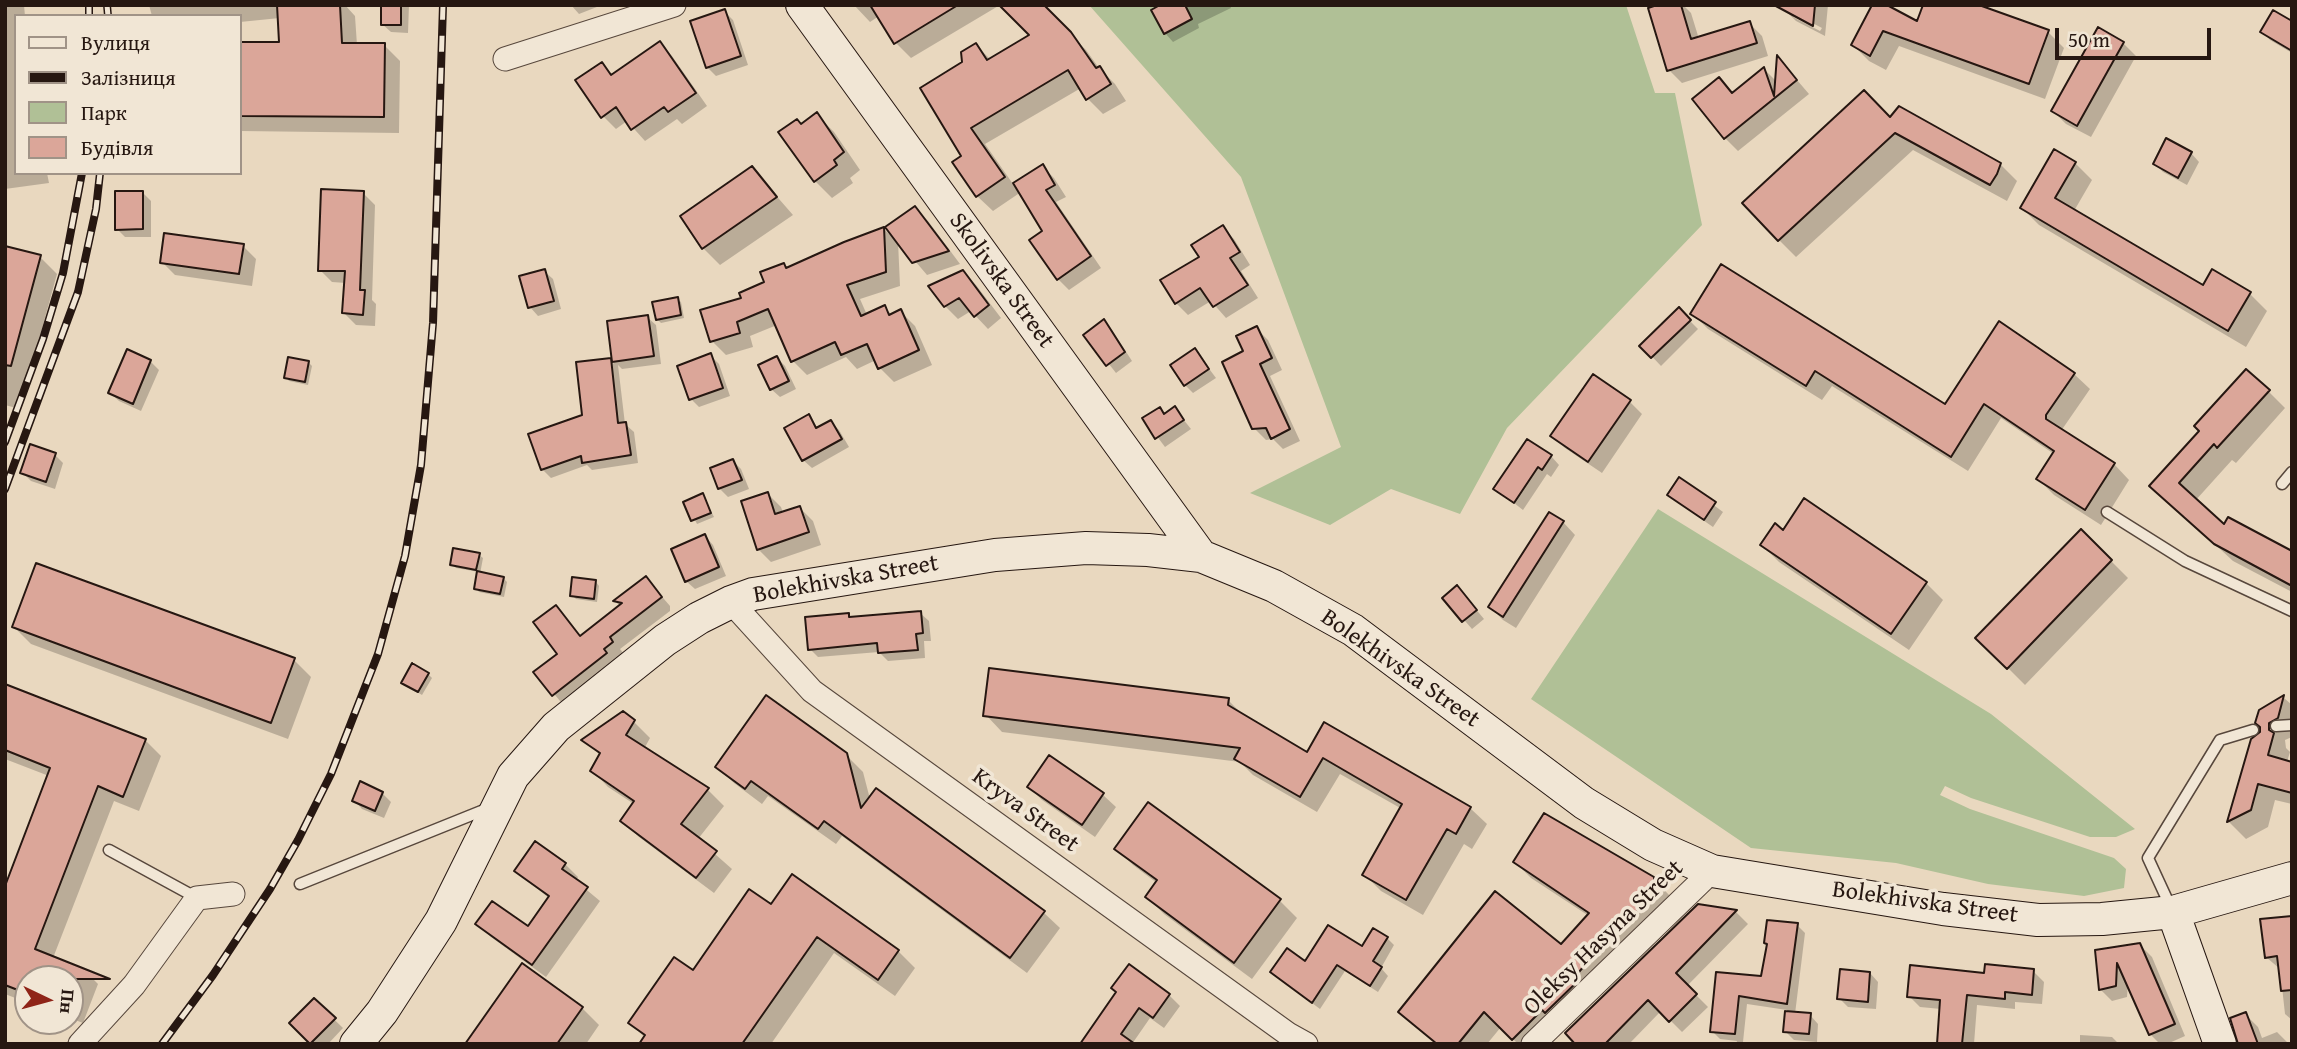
<!DOCTYPE html>
<html>
<head>
<meta charset="utf-8">
<style>
	body { margin:0 }
	#map { position:relative; width:2297px; height:1049px; overflow:hidden; background:#e9d8bf; font-family:"Gentium Book Plus",serif }
	canvas { display:block }
	.frame { position:absolute; inset:0; border:7px solid #261711; pointer-events:none }
	.legend { position:absolute; left:14px; top:14px; width:228px; height:161px; box-sizing:border-box; background:#f1e6d5; border:2px solid #a09387; margin:0; padding:9px 12px; list-style:none; font-size:21px; color:#261711 }
	.legend li { display:flex; align-items:center; gap:14px; height:35px }
	.legend b { width:35px; border:2px solid #a09387 }
	.north { position:absolute; left:14px; top:965px; width:70px; height:70px; box-sizing:border-box; background:#f1e6d5; border:2px solid #a09387; border-radius:50%; rotate:95deg; font-size:19px; font-weight:700; line-height:28px; text-align:center; color:#261711 }
	.north::after { content:''; display:block; margin:auto; width:24px; height:32px; background:#8f2418; clip-path:polygon(50% 0,100% 100%,50% 72%,0 100%) }
	.scale { position:absolute; left:2055px; top:28px; width:156px; height:32px; box-sizing:border-box; border:4px solid #261711; border-top:0; padding-left:9px; font-size:21px; line-height:24px; white-space:nowrap; color:#261711; -webkit-text-stroke:5px #f1e6d5; paint-order:stroke }
</style>
</head>
<body>
<div id="map">
<canvas width="2297" height="1049"></canvas>
<div class="frame"></div>
<ul class="legend">
<li><b style="height:9px;background:#f1e6d5"></b>Вулиця</li>
<li><b style="height:9px;background:#261711"></b>Залізниця</li>
<li><b style="height:19px;background:#b0c096"></b>Парк</li>
<li><b style="height:19px;background:#dba699"></b>Будівля</li>
</ul>
<div class="north">Пн</div>
<div class="scale">50 m</div>
</div>
<script>
const g = document.querySelector('canvas').getContext('2d');
g.lineJoin = 'round';
function paint(path, color) { g.fillStyle = color; g.fill(path, 'evenodd'); }
const shape = rows => new Path2D(rows.map(r => 'M' + r).join(''));
function strokePath(path, color, width, dash) { g.strokeStyle = color; g.lineWidth = width; g.lineCap = dash ? 'butt' : 'round'; g.setLineDash(dash || []); g.stroke(path); }
function write(font, color, halo, rows, align = 'center') {
  g.font = font + ' "Gentium Book Plus",serif'; g.lineWidth = 7; g.setLineDash([]); g.textBaseline = 'middle'; g.strokeStyle = halo; g.fillStyle = color; for (const [text, x, y, turn = 0] of rows) {
    g.save(); g.translate(x, y); g.rotate((+turn || 0) * Math.PI / 180); g.textAlign = isNaN(turn) ? turn : align; if (halo) g.strokeText(text, 0, 0); g.fillText(text, 0, 0); g.restore();
  }
}
const green = shape([
	[1089,5,1626,5,1655,93,1675,93,1702,225,1507,428,1460,514,1391,489,1330,525,1250,493,1341,447,1241,177],
	[1658,509,1991,714,2135,829,2116,837,2090,837,1971,798,1945,786,1940,795,1970,809,2114,858,2126,869,2124,888,2084,896,1988,884,1896,863,1751,848,1531,699]
]);
const shadow = shape([
	[5,5,24,5,25,16,16,16,16,173,47,173,49,183,5,189],
	[149,5,345,5,355,16,357,45,384,45,400,61,399,133,240,131,240,44,281,44,280,18,240,22,240,16,152,16],
	[383,5,409,5,408,33,391,32,382,24],
	[571,5,602,5,579,14],
	[854,5,1000,5,911,58,895,42,879,16,870,22],
	[1041,5,1086,50,1099,68,1115,84,1126,101,1103,114,1087,98,1081,88,985,144,1013,184,1043,167,1054,178,1066,197,1056,202,1101,268,1069,290,1058,279,1045,232,1021,192,993,211,977,196,963,156,964,63,976,45,991,60,1031,36],
	[1163,5,1230,5,1231,8,1198,24,1199,28,1173,42,1165,33],
	[1663,5,1683,5,1691,13,1699,39,1749,23,1762,36,1768,56,1682,83,1669,70],
	[1783,5,1828,5,1825,36,1796,21,1783,8],
	[1793,13,1822,28,1820,31,1793,17],
	[1874,5,1918,24,2048,32,2064,48,2045,99,1899,46,1886,70,1869,61,1853,45],
	[724,11,733,20,748,65,716,76,707,67],
	[2292,23,2292,53,2270,40,2262,31],
	[659,43,672,56,707,106,682,124,677,119,645,141,627,121,616,129,603,116,602,64,613,75],
	[2123,43,2136,56,2091,137,2066,124,2053,111],
	[1779,59,1809,94,1738,151,1725,138,1719,79,1733,94,1764,69,1777,82],
	[817,115,834,132,860,170,850,178,853,183,832,198,815,181,801,126],
	[1891,120,2000,164,2017,181,2007,201,1913,150,1796,257,1779,240],
	[2191,153,2199,162,2187,185,2163,172,2155,164],
	[2075,163,2092,180,2074,211,2204,287,2250,294,2267,311,2246,347,2039,225,2022,208],
	[752,168,793,215,720,265,703,248],
	[143,193,151,201,151,237,125,237,117,229],
	[363,193,375,205,372,300,376,304,375,326,356,325,344,313,346,283,332,282,320,270],
	[915,209,928,221,960,264,927,275,898,241,900,286,860,299,867,315,884,307,892,315,900,311,915,326,932,365,894,382,880,368,876,360,857,369,846,357,807,375,793,361,777,325,750,336,753,347,726,355,712,341,744,299,766,283,784,265,789,269,884,229,896,241],
	[1222,227,1234,239,1250,265,1241,271,1258,298,1226,318,1211,301,1188,315,1176,303,1201,257],
	[243,246,256,259,252,286,175,275,162,262],
	[5,247,40,257,57,274,20,409,5,405],
	[544,271,553,279,561,309,538,316,530,307],
	[963,272,976,285,1001,318,988,329,971,311,958,319,945,306],
	[677,299,681,302,684,318,661,323,657,319],
	[1679,310,1698,329,1661,366,1642,346],
	[1693,314,1945,407,2074,374,2090,389,2061,431,2114,464,2129,480,2101,525,2054,495,2038,479,2054,454,2001,418,1968,471,1832,386,1822,400,1708,329],
	[647,317,656,325,661,364,622,369,618,365,625,424,634,432,638,463,592,470,587,465,551,478,542,469,584,416,610,360,614,364,608,323],
	[1103,322,1112,330,1132,361,1116,373,1086,335],
	[1256,328,1268,340,1282,370,1270,376,1300,441,1283,449,1273,439,1266,440,1254,428,1246,352],
	[1195,350,1216,378,1193,393,1185,385],
	[128,352,150,361,159,370,141,411,119,401,110,393],
	[710,355,719,364,730,396,699,407,691,399],
	[777,358,785,366,796,389,780,397,771,389],
	[308,362,312,366,308,385,289,381,286,377],
	[2268,391,2285,408,2236,463,2232,460,2195,501,2225,527,2292,553,2292,592,2233,561,2152,486],
	[1630,402,1642,414,1602,473,1565,448,1552,435],
	[1159,409,1165,415,1175,409,1191,429,1165,447,1144,419],
	[808,417,819,429,831,422,839,430,849,447,812,468,803,460],
	[55,455,63,463,55,489,31,481,22,472],
	[1551,456,1559,465,1551,477,1547,474,1523,510,1496,489],
	[733,461,741,469,749,489,728,497,719,488],
	[1680,480,1723,512,1713,527,1678,503,1669,495],
	[768,494,781,507,783,513,800,508,813,521,821,545,771,562,758,549],
	[703,495,714,517,697,524,686,502],
	[1563,522,1575,535,1516,628,1503,620,1490,607],
	[2081,531,2128,578,2025,685,1978,638],
	[1784,532,1926,583,1943,600,1909,650,1779,562,1762,545],
	[705,536,713,545,726,576,695,589,686,581],
	[479,555,483,558,480,574,503,578,507,582,504,597,479,592,476,588,479,572,456,568,452,564],
	[646,578,670,606,670,611,620,649,624,654,565,707,536,672,560,654,556,607,581,637,620,606,615,601],
	[596,582,599,586,597,602,576,599,572,595],
	[1465,596,1484,619,1472,629,1445,598],
	[920,613,929,621,931,641,924,641,925,658,888,661,879,652,818,657,810,649,848,615,851,618],
	[14,627,294,660,311,677,288,739,31,644],
	[428,674,432,678,422,695,407,686],
	[5,686,145,740,161,756,139,811,114,801,53,958,82,968,98,984,83,1023,70,1018,70,979,28,979,28,1003,5,994,5,891,49,776,5,759],
	[2284,698,2292,705,2292,737,2285,740,2286,748,2290,752,2287,762,2292,764,2292,804,2275,800,2268,827,2246,839,2229,822,2252,740,2262,733,2260,711],
	[1228,700,1244,716,1307,754,1325,724,1470,808,1487,824,1472,849,1464,844,1423,915,1381,891,1364,874,1402,809,1340,774,1317,812,1253,775,1240,762,1002,732,986,715],
	[634,722,650,738,644,749,708,790,724,806,698,839,732,869,714,893,639,837,622,821,634,804,608,787,592,770,601,756,584,740],
	[846,755,863,772,870,799,1043,912,1060,928,1027,973,842,836,836,844,768,796,762,804,734,783,717,767],
	[1029,787,1103,795,1116,807,1095,837,1042,800],
	[382,793,391,802,384,818,362,809,354,800],
	[1148,804,1280,901,1297,918,1252,979,1164,914,1147,897,1157,883,1133,865,1116,848],
	[536,843,565,864,578,877,576,881,600,901,546,977,491,937,478,924,528,929,550,899,516,871],
	[1515,862,1653,878,1669,895,1671,907,1541,1044,1518,1044,1501,1027,1487,1044,1436,1044,1400,1012,1561,946,1589,916,1531,878],
	[1699,906,1736,912,1748,924,1687,986,1708,1007,1682,1032,1661,1011,1629,1044,1578,1044],
	[771,907,898,951,915,968,895,996,834,953,771,1044,641,1044,645,1038,630,1022],
	[2292,917,2292,1020,2285,1014,2280,969,2266,957],
	[1797,925,1805,933,1795,1014,1810,1015,1818,1024,1817,1042,1794,1040,1785,1031,1787,1010,1747,1004,1743,1042,1757,1044,1736,1044,1737,1041,1720,1039,1712,1031,1718,974,1763,978],
	[1387,938,1394,945,1381,968,1388,976,1378,992,1345,971,1320,1009,1280,979,1306,964,1362,949],
	[2140,945,2152,957,2185,1036,2167,1044,2160,1044,2150,1034,2128,983,2127,997,2112,1001,2100,989,2097,951],
	[2033,971,2044,982,2042,1004,2015,1002,2015,1009,1977,1005,1974,1044,1938,1044,1941,1009,1920,1007,1909,996,1985,975],
	[1870,973,1878,982,1876,1009,1848,1007,1839,998],
	[1118,993,1169,995,1180,1006,1164,1028,1150,1018,1132,1044,1082,1044],
	[314,1000,343,1028,328,1044,312,1044,292,1023],
	[582,1008,599,1025,586,1044,467,1044],
	[2245,1014,2258,1027,2262,1038,2277,1032,2289,1044,2239,1044],
	[2080,1035,2112,1037,2119,1044,2080,1044]
]);
const building = shape([
	[277,5,340,5,342,43,385,43,384,117,240,116,240,42,279,42,277,5],
	[381,5,401,5,401,25,381,25,381,5],
	[870,5,958,5,894,44,870,5],
	[999,5,1044,5,1071,32,1096,68,1100,66,1111,84,1086,100,1068,70,971,128,1005,177,976,197,952,162,961,156,920,88,962,62,961,52,976,43,987,60,1029,35,999,5],
	[1160,5,1185,5,1192,19,1164,34,1151,10,1160,5],
	[1657,5,1681,5,1691,39,1750,21,1757,43,1667,71,1648,8,1657,5],
	[1774,5,1815,5,1813,26,1774,5],
	[1872,5,1887,5,1917,21,1923,5,1979,5,2049,30,2029,84,1883,31,1870,56,1851,45,1872,5],
	[725,9,741,56,706,68,690,21,725,9],
	[2273,10,2292,21,2292,51,2260,32,2273,10],
	[2098,27,2124,42,2077,126,2051,111,2098,27],
	[660,41,696,93,668,112,664,107,631,130,616,107,601,118,575,80,602,62,611,75,660,41],
	[1777,55,1797,80,1724,139,1692,99,1719,77,1732,93,1764,67,1774,96,1777,55],
	[1864,90,1890,117,1899,106,2001,163,1997,174,1990,185,1895,133,1778,241,1742,203,1864,90],
	[817,112,844,152,834,160,837,165,814,182,778,132,797,119,801,124,817,112],
	[2166,138,2192,152,2178,178,2153,164,2166,138],
	[2054,149,2076,162,2055,198,2203,285,2212,269,2251,292,2228,331,2020,208,2054,149],
	[1043,164,1055,185,1046,190,1091,256,1057,280,1029,240,1042,231,1013,183,1043,164],
	[752,166,777,197,702,249,680,216,752,166],
	[321,189,364,191,360,290,365,290,363,315,342,313,345,271,318,271,321,189],
	[115,191,143,191,143,229,115,230,115,191],
	[915,206,949,251,912,263,885,227,915,206],
	[1223,225,1240,252,1230,258,1248,285,1213,307,1200,288,1175,304,1160,280,1199,257,1191,245,1223,225],
	[884,227,886,272,847,285,861,316,885,305,889,315,901,309,919,350,878,369,867,344,841,355,835,342,791,362,768,309,737,322,740,333,710,342,700,310,741,298,739,293,764,282,760,272,784,263,786,268,844,242,884,227],
	[164,233,244,244,239,274,160,263,164,233],
	[5,246,41,255,11,366,5,365,5,246],
	[1721,264,1945,404,1999,321,2075,373,2046,415,2046,419,2115,463,2085,510,2036,479,2054,451,1984,404,1951,457,1815,371,1806,386,1690,314,1721,264],
	[545,269,554,301,528,308,519,276,545,269],
	[963,270,989,305,974,317,959,298,944,307,928,286,963,270],
	[678,297,681,315,656,320,652,302,678,297],
	[1679,307,1691,320,1651,358,1639,346,1679,307],
	[648,315,654,356,612,362,607,321,648,315],
	[1104,319,1125,352,1106,366,1083,335,1104,319],
	[1257,326,1272,358,1260,364,1290,429,1271,439,1266,428,1252,429,1222,362,1243,351,1236,336,1257,326],
	[1195,348,1209,369,1184,386,1170,365,1195,348],
	[127,349,151,360,133,404,108,393,127,349],
	[711,353,723,388,689,400,677,366,711,353],
	[777,356,789,381,770,390,758,365,777,356],
	[288,357,309,361,305,382,284,378,288,357],
	[611,358,618,423,626,422,631,455,582,463,581,456,541,470,528,434,582,415,576,362,611,358],
	[2246,369,2270,390,2217,448,2214,444,2179,483,2224,524,2228,517,2292,551,2292,586,2214,544,2149,486,2199,431,2194,426,2246,369],
	[1593,374,1631,400,1588,462,1550,436,1593,374],
	[1175,406,1184,420,1155,439,1142,418,1160,407,1164,414,1175,406],
	[809,414,816,428,831,420,842,439,802,461,784,428,809,414],
	[1527,439,1552,455,1542,470,1538,467,1514,503,1493,489,1527,439],
	[30,444,56,453,46,482,20,473,30,444],
	[733,459,742,480,718,489,710,468,733,459],
	[1679,477,1716,502,1704,520,1667,495,1679,477],
	[768,492,775,514,800,506,809,532,757,550,741,501,768,492],
	[703,493,711,513,691,521,683,502,703,493],
	[1804,498,1927,582,1891,634,1760,545,1775,523,1783,530,1804,498],
	[1549,512,1564,521,1503,617,1488,607,1549,512],
	[2081,529,2112,560,2007,669,1975,638,2081,529],
	[705,534,719,567,685,582,671,549,705,534],
	[453,548,480,553,476,570,450,565,453,548],
	[36,563,295,658,271,723,12,627,36,563],
	[477,571,504,577,500,594,474,589,477,571],
	[646,576,662,597,610,637,613,642,604,649,607,653,552,696,533,672,557,654,533,622,556,605,580,636,622,603,613,601,646,576],
	[572,577,596,580,594,599,570,596,572,577],
	[1457,585,1477,610,1462,622,1442,598,1457,585],
	[921,611,923,633,916,634,918,650,878,653,877,643,808,650,805,617,849,613,849,617,921,611],
	[412,663,429,673,418,692,401,683,412,663],
	[989,668,1229,698,1228,705,1307,752,1324,722,1471,807,1456,834,1447,829,1406,900,1362,875,1402,804,1323,758,1300,797,1234,759,1240,748,983,716,989,668],
	[5,684,146,739,123,797,98,786,35,949,110,979,28,979,28,994,5,985,5,886,50,768,5,750,5,684],
	[766,695,847,753,861,808,876,788,1045,911,1010,958,824,821,818,829,751,781,745,789,715,767,766,695],
	[2284,695,2278,718,2269,723,2269,730,2274,733,2268,755,2292,762,2292,793,2258,784,2251,810,2227,822,2251,739,2260,732,2260,727,2255,723,2259,710,2284,695],
	[623,711,635,720,626,735,709,788,681,824,717,851,696,878,620,821,634,801,590,771,600,753,581,740,623,711],
	[1049,755,1104,793,1082,825,1027,787,1049,755],
	[360,781,383,792,375,811,352,801,360,781],
	[1148,802,1281,899,1234,963,1145,897,1157,880,1114,849,1148,802],
	[1544,813,1654,877,1655,890,1652,897,1594,954,1574,978,1578,981,1545,1013,1542,1010,1512,1040,1484,1012,1458,1044,1437,1044,1398,1012,1495,891,1561,944,1589,913,1513,862,1544,813],
	[535,841,566,863,562,869,588,887,532,965,475,924,492,901,528,926,549,896,514,871,535,841],
	[792,874,899,950,878,980,817,937,742,1044,639,1044,645,1035,628,1023,674,957,693,970,749,889,771,904,792,874],
	[1698,904,1737,910,1676,973,1697,994,1669,1022,1648,1000,1605,1044,1575,1044,1565,1033,1698,904],
	[2292,916,2292,990,2281,991,2277,956,2265,958,2260,919,2292,916],
	[1767,920,1798,923,1787,1004,1739,996,1735,1034,1710,1032,1716,972,1761,976,1767,944,1764,943,1767,920],
	[1328,925,1362,946,1373,928,1388,937,1373,961,1382,967,1370,986,1337,965,1312,1003,1270,972,1287,948,1305,961,1328,925],
	[2140,943,2175,1024,2149,1035,2117,963,2116,986,2099,990,2095,950,2140,943],
	[522,963,583,1007,557,1044,465,1044,522,963],
	[1129,964,1170,994,1153,1018,1139,1008,1121,1034,1135,1044,1080,1044,1116,992,1111,988,1129,964],
	[1985,964,2034,969,2032,995,2005,992,2005,999,1967,995,1962,1044,1937,1044,1940,1000,1907,997,1910,965,1984,973,1985,964],
	[1840,969,1870,972,1868,1002,1837,999,1840,969],
	[314,998,336,1018,310,1044,289,1023,314,998],
	[1785,1011,1811,1013,1809,1034,1783,1032,1785,1011],
	[2246,1012,2258,1044,2238,1044,2230,1018,2246,1012]
]);
const lane = shape([
	[2282,484,2292,472],
	[2107,512,2185,561,2292,611],
	[2276,726,2292,725],
	[109,850,197,898],
	[300,884,489,808],
	[2172,910,2148,858,2220,740,2253,730]
]);
const street = shape([
	[505,59,674,5],
	[731,602,812,691,1288,1034,1306,1044],
	[80,1044,134,985,197,898,233,894],
	[1533,1044,1712,871]
]);
const secondary = shape([
	[802,5,1201,556],
	[2173,912,2220,1044],
	[356,1044,382,1012,441,921,513,776,556,727,665,640,699,618,731,602,753,594,995,555,1086,548,1148,550,1201,556,1274,586,1353,630,1584,803,1653,845,1712,871,1943,909,2038,920,2102,919,2173,912,2292,878]
]);
const rail = shape([
	[89,5,89,16],
	[107,5,108,16],
	[5,442,43,339,63,273,82,173],
	[5,489,78,292,96,209,100,173],
	[162,1044,213,975,270,889,298,840,331,774,378,654,405,556,421,465,433,323,443,5]
]);
const streetNames = [
	["Skolivska Street",1001,281,54],
	["Bolekhivska Street",846,580,-10],
	["Bolekhivska Street",1400,669,35],
	["Kryva Street",1025,811,36],
	["Bolekhivska Street",1925,903,8],
	["Oleksy Hasyna Street",1604,938,-44]
];
paint(green, '#b0c096');
paint(shadow, '#0003');
paint(building, '#dba699');
strokePath(building, '#261711', 2);
strokePath(lane, '#57473c', 13);
strokePath(street, '#57473c', 25);
strokePath(secondary, '#261711', 34);
strokePath(lane, '#f1e6d5', 10);
strokePath(street, '#f1e6d5', 23);
strokePath(secondary, '#f1e6d5', 32);
strokePath(rail, '#261711', 8);
strokePath(rail, '#f1e6d5', 5, [16]);
write('24px', '#261711', '#f1e6d5', streetNames);
</script>
</body>
</html>
